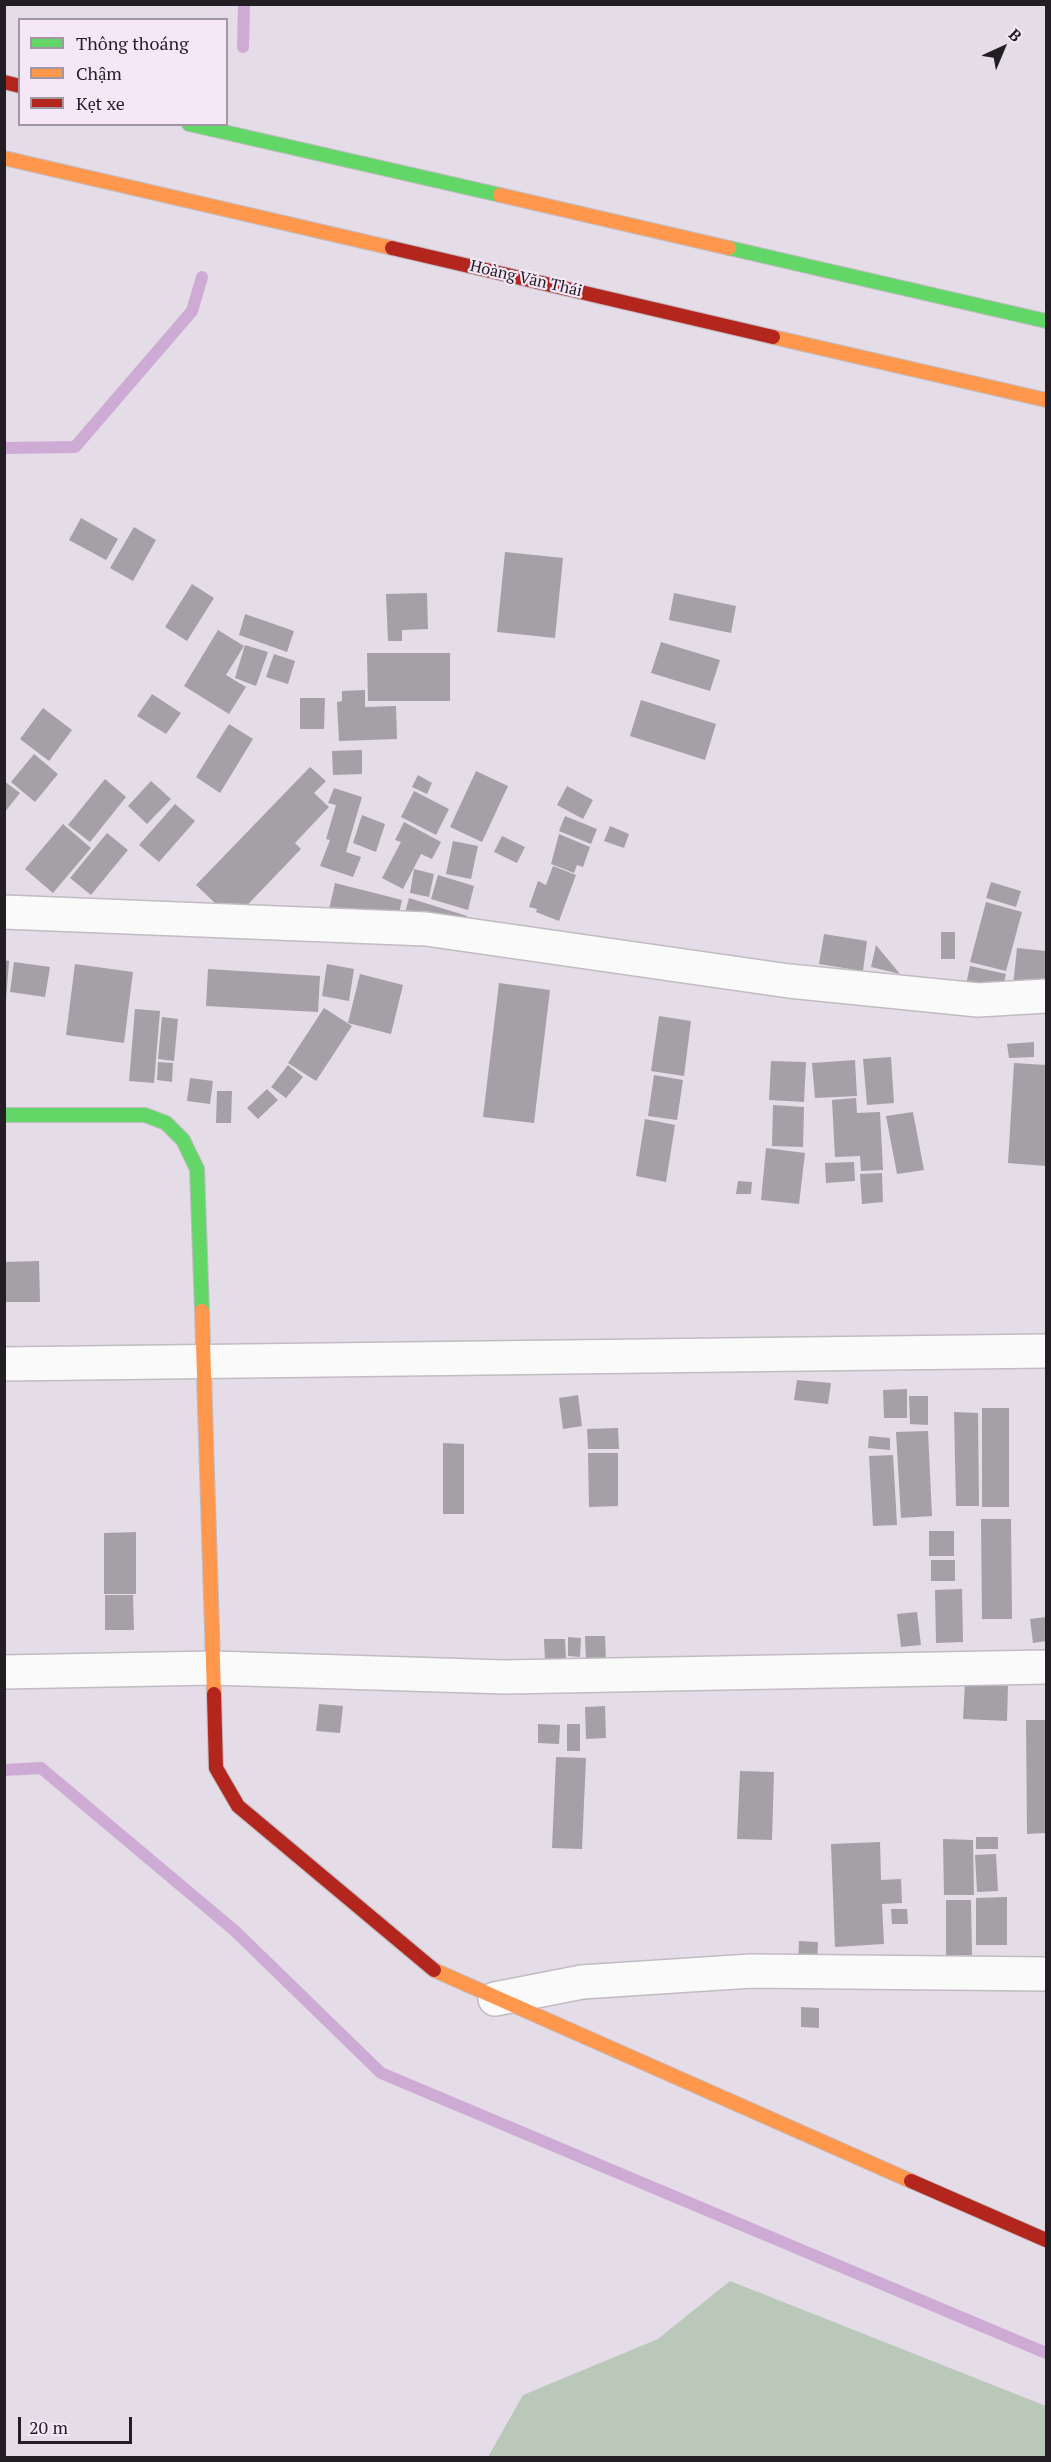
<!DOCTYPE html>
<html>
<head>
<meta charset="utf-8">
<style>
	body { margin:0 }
	#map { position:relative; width:1051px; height:2462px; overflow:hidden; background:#e4dce6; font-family:"PT Serif",serif }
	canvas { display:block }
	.frame { position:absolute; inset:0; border:6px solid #231e24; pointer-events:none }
	.legend { position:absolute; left:18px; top:18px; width:210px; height:108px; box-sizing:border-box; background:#f5e7f7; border:2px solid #a197a3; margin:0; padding:8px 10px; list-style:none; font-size:18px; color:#231e24 }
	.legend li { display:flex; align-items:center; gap:12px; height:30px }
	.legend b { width:30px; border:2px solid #a197a3 }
	.north { position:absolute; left:973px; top:18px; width:60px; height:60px; -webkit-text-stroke:4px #f5e7f7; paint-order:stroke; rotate:44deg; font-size:16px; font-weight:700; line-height:24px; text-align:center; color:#231e24 }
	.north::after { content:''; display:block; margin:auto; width:21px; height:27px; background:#231e24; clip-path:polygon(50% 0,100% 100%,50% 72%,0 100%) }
	.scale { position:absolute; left:18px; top:2417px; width:114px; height:27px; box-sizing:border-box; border:3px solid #231e24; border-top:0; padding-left:8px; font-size:18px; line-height:21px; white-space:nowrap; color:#231e24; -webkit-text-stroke:4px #f5e7f7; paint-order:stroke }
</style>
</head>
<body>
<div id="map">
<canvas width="1051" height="2462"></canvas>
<div class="frame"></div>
<ul class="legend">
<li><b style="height:8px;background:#63d668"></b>Thông thoáng</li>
<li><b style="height:8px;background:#ff974d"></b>Chậm</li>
<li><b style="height:8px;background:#b3261e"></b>Kẹt xe</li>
</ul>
<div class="north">B</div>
<div class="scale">20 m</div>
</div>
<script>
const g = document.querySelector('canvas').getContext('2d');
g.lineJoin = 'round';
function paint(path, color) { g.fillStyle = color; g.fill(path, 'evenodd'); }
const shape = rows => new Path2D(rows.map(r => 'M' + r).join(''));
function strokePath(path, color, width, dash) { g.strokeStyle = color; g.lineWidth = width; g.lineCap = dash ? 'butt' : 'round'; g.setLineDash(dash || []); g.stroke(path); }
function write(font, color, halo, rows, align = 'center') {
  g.font = font + ' "PT Serif",serif'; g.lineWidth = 4.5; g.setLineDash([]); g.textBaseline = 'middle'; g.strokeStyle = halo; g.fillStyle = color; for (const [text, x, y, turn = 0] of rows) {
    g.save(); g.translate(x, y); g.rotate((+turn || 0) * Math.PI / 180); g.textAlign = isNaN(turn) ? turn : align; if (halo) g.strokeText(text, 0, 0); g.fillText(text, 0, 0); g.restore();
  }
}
const green = shape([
	[730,2281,1046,2406,1046,2457,488,2457,523,2395,658,2339]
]);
const stream = shape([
	[243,47,244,4],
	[4,448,75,447,192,311,202,277],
	[4,1770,41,1768,235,1931,381,2073,1046,2353]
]);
const building = shape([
	[81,518,118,539,106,560,69,540],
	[134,527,156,540,133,581,110,568],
	[505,552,563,558,555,638,497,632],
	[192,584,214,598,187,641,165,627],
	[427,593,428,629,402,630,402,641,388,641,386,594],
	[674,593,736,606,731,633,669,620],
	[245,614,294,631,287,652,239,635],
	[218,630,244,646,226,675,246,687,229,714,184,686],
	[661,642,720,660,710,691,651,673],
	[245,645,268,652,256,686,235,678],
	[367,653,450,653,450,701,368,701],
	[274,654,295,661,288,684,266,677],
	[365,690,365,707,396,706,397,739,339,741,337,702,342,701,342,691],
	[152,694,181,713,166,734,137,716],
	[300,698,325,698,324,729,300,729],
	[641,700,716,724,705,760,630,736],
	[43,708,72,730,49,761,20,739],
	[229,724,253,739,220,793,196,777],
	[362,750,362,774,333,775,332,751],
	[34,754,58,774,35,802,11,782],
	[310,767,326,781,314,793,329,807,295,843,301,849,233,920,196,885],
	[476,771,508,786,482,842,450,827],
	[418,775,432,783,427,794,412,787],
	[105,779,126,797,90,842,68,825],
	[4,781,20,793,4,813],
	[151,781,171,799,147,824,128,806],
	[567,786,593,800,583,819,557,805],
	[334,788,362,797,346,852,361,857,353,877,320,866,330,840,326,839,336,805,328,803],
	[414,791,449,809,436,835,401,817],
	[175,804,195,821,159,862,139,845],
	[362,815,385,824,376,852,353,843],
	[565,816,597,829,591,844,559,831],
	[404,822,441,842,432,859,421,854,403,889,382,878,401,842,395,840],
	[63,824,91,848,53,893,25,869],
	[610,826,629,834,624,848,604,841],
	[107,833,128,850,91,895,70,878],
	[559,834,590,847,583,867,577,865,574,873,551,864],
	[502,836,525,847,517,863,494,852],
	[453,841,478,846,471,879,446,874],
	[553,866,576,875,559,921,536,912,537,909,529,907,538,881,546,885],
	[414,869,434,874,429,897,410,893],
	[438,875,474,886,468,910,431,899],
	[991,882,1021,891,1016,907,986,898],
	[335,883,402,900,395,931,328,914],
	[409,898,467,916,460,941,402,924],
	[986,902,1022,912,1006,971,970,962],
	[941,932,955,932,955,959,941,959],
	[824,934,867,941,863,971,819,964],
	[876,945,900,974,871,967],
	[1017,948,1046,951,1046,990,1013,986],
	[4,960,9,961,6,1000,4,1000],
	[14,962,50,967,45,997,10,992],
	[75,964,133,972,124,1043,66,1035],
	[327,964,354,969,349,1001,322,996],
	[970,966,1006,974,998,1011,962,1004],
	[208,969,320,976,318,1012,206,1006],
	[360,974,403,985,391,1034,348,1023],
	[499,983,550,990,534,1123,483,1117],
	[324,1008,352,1026,316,1081,288,1063],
	[135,1009,160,1011,154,1083,129,1081],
	[659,1016,691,1021,684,1076,651,1071],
	[162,1017,178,1019,174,1061,158,1059],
	[1034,1042,1034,1057,1009,1058,1007,1044],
	[891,1057,894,1103,867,1105,863,1059],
	[855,1060,857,1096,815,1098,812,1063],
	[771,1061,806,1062,804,1102,769,1100],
	[158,1062,173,1063,172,1082,157,1080],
	[1014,1063,1046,1065,1046,1166,1008,1163],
	[288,1065,303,1077,286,1098,271,1087],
	[654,1075,683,1080,677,1120,648,1116],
	[190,1078,213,1081,210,1104,187,1101],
	[267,1089,278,1100,258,1119,247,1108],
	[217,1091,232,1091,231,1123,216,1123],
	[856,1098,857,1113,880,1112,883,1170,861,1171,860,1156,835,1157,832,1100],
	[773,1105,804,1107,803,1147,772,1146],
	[913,1112,924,1170,897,1174,886,1116],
	[645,1119,675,1125,666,1182,636,1176],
	[766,1148,805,1153,799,1204,761,1200],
	[854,1162,855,1181,826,1183,825,1163],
	[882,1173,883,1202,862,1204,860,1174],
	[738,1181,752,1182,751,1194,736,1194],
	[39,1261,40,1302,4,1302,4,1262],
	[797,1380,831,1383,828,1404,794,1400],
	[907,1389,907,1418,884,1418,883,1390],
	[578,1395,582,1426,563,1429,559,1398],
	[909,1396,928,1396,928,1425,910,1424],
	[982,1408,1009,1408,1009,1507,982,1507],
	[954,1412,978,1413,979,1506,956,1506],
	[618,1428,619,1449,588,1449,587,1429],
	[928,1431,932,1516,901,1518,896,1432],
	[869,1436,890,1438,890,1450,868,1448],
	[443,1443,464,1444,464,1514,443,1514],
	[588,1453,618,1453,618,1506,589,1507],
	[893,1455,897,1525,873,1526,869,1456],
	[981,1519,1011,1519,1012,1619,982,1619],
	[929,1531,954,1531,954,1556,929,1556],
	[136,1532,136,1594,104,1594,104,1533],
	[931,1560,955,1560,955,1581,931,1581],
	[962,1589,963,1642,936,1643,935,1590],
	[105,1595,133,1595,134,1630,105,1630],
	[917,1612,921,1645,901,1647,897,1614],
	[1046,1617,1046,1641,1033,1643,1030,1619],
	[585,1636,605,1636,606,1661,586,1661],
	[568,1637,581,1638,580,1657,568,1656],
	[544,1639,565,1639,566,1660,545,1661],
	[965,1683,1008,1686,1007,1721,963,1719],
	[319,1704,343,1706,340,1733,316,1731],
	[605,1706,606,1738,586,1739,585,1707],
	[1026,1720,1046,1720,1046,1833,1027,1834],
	[538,1724,560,1725,559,1744,538,1743],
	[567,1724,580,1724,580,1751,567,1751],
	[556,1757,586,1758,582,1849,552,1848],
	[740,1771,774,1772,772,1840,737,1839],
	[976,1837,998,1837,998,1849,976,1849],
	[943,1839,973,1840,974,1895,944,1895],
	[880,1842,881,1880,901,1879,902,1903,882,1904,884,1944,835,1947,831,1844],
	[996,1854,998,1891,977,1892,975,1855],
	[1007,1897,1007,1945,976,1945,976,1898],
	[946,1900,971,1900,972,1955,946,1955],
	[891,1909,907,1909,908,1924,892,1924],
	[799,1941,818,1942,817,1965,798,1964],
	[801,2007,819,2008,819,2028,801,2027]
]);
const street = shape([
	[4,912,426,929,789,981,978,1000,1046,996],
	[4,1364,1046,1351],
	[4,1672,213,1668,505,1677,1046,1667],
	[495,1999,582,1982,751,1971,1046,1974]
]);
const fast = shape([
	[189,124,500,195],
	[729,248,1046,321],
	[4,1115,145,1115,166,1123,183,1140,197,1169,202,1311]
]);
const slow = shape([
	[4,158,392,248],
	[500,195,729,248],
	[773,337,1046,400],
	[202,1311,214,1694],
	[434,1970,911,2181]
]);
const jam = shape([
	[4,82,20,86],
	[392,248,773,337],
	[214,1694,216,1768,238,1806,434,1970],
	[911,2181,1046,2240]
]);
const streetNames = [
	["Hoàng Văn Thái",526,279,13]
];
paint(green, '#b9c8b8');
strokePath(stream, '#ceabd4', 12);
paint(building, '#a5a0a6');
strokePath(street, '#c1bbc2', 36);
strokePath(fast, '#c1bbc2', 16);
strokePath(slow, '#c1bbc2', 16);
strokePath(jam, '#c1bbc2', 16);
strokePath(street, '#fbfafb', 33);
strokePath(fast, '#63d668', 14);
strokePath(slow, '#ff974d', 14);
strokePath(jam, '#b3261e', 14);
write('16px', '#231e24', '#f5e7f7', streetNames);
</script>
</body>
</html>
